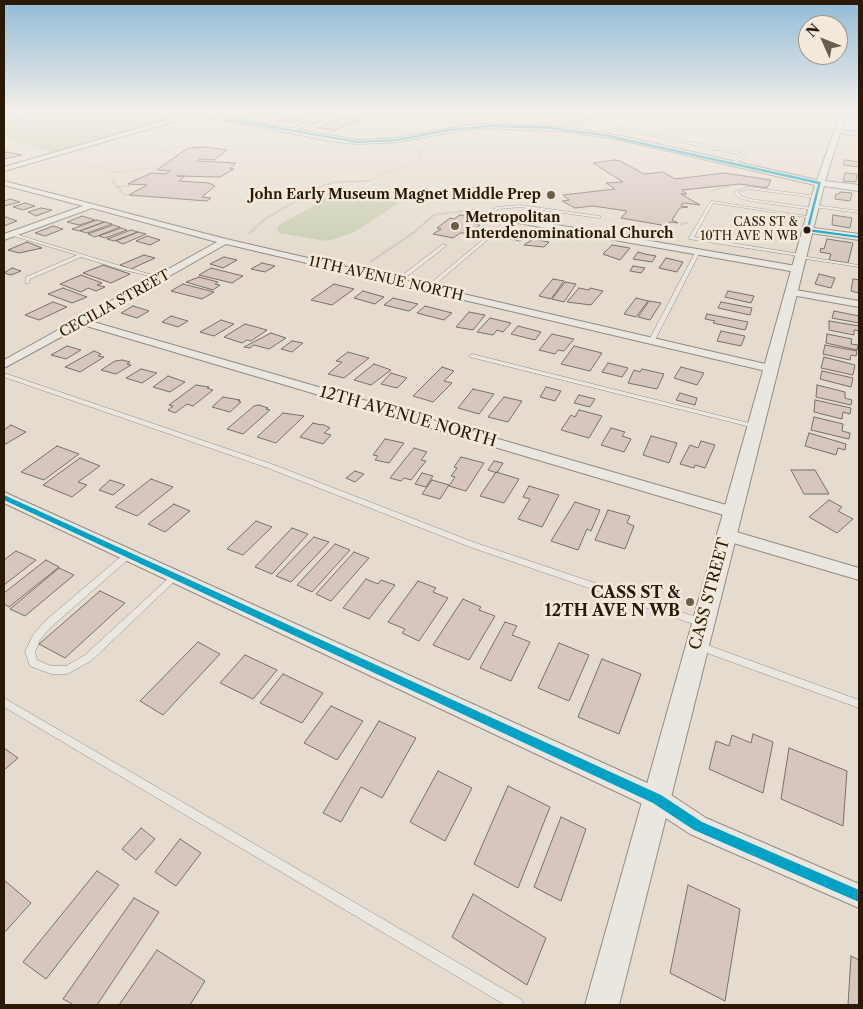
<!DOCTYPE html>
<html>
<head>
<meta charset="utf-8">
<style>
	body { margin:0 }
	#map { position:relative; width:863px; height:1009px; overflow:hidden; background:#e5dccf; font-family:"Libre Caslon Text",serif }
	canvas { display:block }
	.frame { position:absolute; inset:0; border:5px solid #291905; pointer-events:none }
	.north { position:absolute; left:798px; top:15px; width:50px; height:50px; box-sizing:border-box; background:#f3eadb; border:1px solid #a29685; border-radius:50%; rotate:314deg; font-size:14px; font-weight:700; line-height:20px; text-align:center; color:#291905 }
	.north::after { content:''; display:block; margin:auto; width:18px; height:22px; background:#6b5d4c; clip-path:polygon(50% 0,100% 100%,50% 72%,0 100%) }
</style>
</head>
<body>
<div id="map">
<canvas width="863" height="1009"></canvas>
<div class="frame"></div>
<div class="north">N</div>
</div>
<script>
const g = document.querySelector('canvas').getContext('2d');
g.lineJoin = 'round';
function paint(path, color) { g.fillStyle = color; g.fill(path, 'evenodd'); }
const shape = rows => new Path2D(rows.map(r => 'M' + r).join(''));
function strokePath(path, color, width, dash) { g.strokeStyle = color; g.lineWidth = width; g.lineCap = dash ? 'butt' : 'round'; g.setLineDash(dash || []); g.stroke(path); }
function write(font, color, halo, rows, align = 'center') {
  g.font = font + ' "Libre Caslon Text",serif'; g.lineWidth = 5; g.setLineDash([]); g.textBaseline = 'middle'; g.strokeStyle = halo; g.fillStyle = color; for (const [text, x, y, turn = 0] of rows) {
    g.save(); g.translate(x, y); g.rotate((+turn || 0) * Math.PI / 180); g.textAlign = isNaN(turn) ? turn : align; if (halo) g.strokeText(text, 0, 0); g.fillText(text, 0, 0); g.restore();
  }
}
const green = shape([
	[4,111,176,111,185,114,52,153,4,137],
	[346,193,384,198,399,203,356,231,335,239,326,241,279,233,277,229,279,225,331,196]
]);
const building = shape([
	[302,111,322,111,292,123,277,120,302,111],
	[359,111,377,111,371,115,354,114,359,111],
	[540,111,607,111,590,119,540,111],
	[349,116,364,118,335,130,319,128,349,116],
	[207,147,227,150,214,160,200,159,197,161,236,163,230,169,234,169,220,177,177,176,185,176,179,181,209,183,215,186,202,197,211,198,207,201,129,195,147,185,128,184,133,181,152,173,166,174,170,171,157,170,188,148,207,147],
	[7,152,22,155,4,159,4,153,7,152],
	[615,160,620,161,644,174,663,172,675,179,724,173,771,180,767,188,740,184,682,190,687,194,681,194,700,205,683,203,681,206,688,207,680,208,672,220,678,223,670,222,667,226,621,218,627,211,593,206,575,208,562,201,569,200,563,195,615,189,606,183,623,182,593,163,615,160],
	[845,160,859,162,858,167,843,165,845,160],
	[845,173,857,174,856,182,843,181,845,173],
	[840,192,852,193,850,201,835,199,836,194,839,194,840,192],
	[10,199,20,202,4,206,4,201,10,199],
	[25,203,35,206,23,210,13,207,25,203],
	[41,208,52,210,36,216,28,212,41,208],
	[460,215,478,218,472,223,480,225,470,233,460,233,453,238,433,234,441,229,437,228,450,218,454,219,460,215],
	[833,215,852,218,850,228,832,225,833,215],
	[82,216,95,220,79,225,67,222,82,216],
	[6,217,17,221,4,226,4,218,6,217],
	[97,220,104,222,79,231,72,229,97,220],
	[105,222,112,224,87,233,80,231,105,222],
	[113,225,120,227,95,237,88,234,113,225],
	[53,226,63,229,45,236,35,233,53,226],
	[121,228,127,230,105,238,99,236,121,228],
	[131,230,138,232,114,241,107,239,131,230],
	[138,232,146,234,123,244,116,241,138,232],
	[509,234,525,237,520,241,504,238,509,234],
	[147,236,160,240,150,245,136,241,147,236],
	[533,239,549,242,544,247,524,245,533,239],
	[827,239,853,243,848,263,829,260,831,254,820,252,821,248,824,249,827,239],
	[27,242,42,248,19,253,8,250,27,242],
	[612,245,630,248,620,260,603,254,612,245],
	[638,252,645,254,656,256,652,262,633,259,638,252],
	[144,255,155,258,131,269,120,265,144,255],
	[224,257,237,260,223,268,210,264,224,257],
	[666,258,683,262,677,272,659,268,666,258],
	[262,263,275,266,265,272,251,269,262,263],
	[103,265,130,274,111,283,83,273,103,265],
	[633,266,645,268,641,273,630,271,633,266],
	[12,268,21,271,11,275,4,273,12,268],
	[211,268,243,276,232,283,199,275,211,268],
	[819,274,835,278,831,288,815,284,819,274],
	[81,275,102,283,97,285,105,287,96,291,88,288,81,292,60,284,81,275],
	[199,277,218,282,215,284,220,285,213,290,186,282,199,277],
	[553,279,564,281,551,299,539,296,553,279],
	[853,279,859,280,859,293,851,291,853,279],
	[565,282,576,284,564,302,552,299,565,282],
	[183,284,214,292,202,299,171,291,183,284],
	[334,284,354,289,332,305,311,300,334,284],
	[63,288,87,297,72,303,48,294,63,288],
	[579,288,589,290,590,288,603,291,591,305,567,302,579,288],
	[363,291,384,297,375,304,354,298,363,291],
	[728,291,754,296,751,303,725,297,728,291],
	[393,298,418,304,409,311,384,305,393,298],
	[636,298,648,301,636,317,624,314,636,298],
	[649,301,661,303,650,320,638,317,649,301],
	[53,302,67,307,39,320,25,315,53,302],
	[721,302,752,308,750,315,718,308,721,302],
	[133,306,149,311,137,318,121,313,133,306],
	[425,306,452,313,444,320,417,313,425,306],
	[834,311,859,316,859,323,832,318,834,311],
	[469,312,485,315,473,330,456,327,469,312],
	[707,314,748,322,745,330,713,323,715,321,705,319,707,314],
	[171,316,188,321,178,327,162,322,171,316],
	[490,318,511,323,503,332,497,330,493,335,477,332,490,318],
	[221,320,234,324,214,336,200,332,221,320],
	[829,321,859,326,859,331,854,330,854,335,829,330,829,321],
	[245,324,267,330,251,341,247,340,242,343,224,337,245,324],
	[518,326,541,332,535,340,511,334,518,326],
	[721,331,745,336,741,346,717,341,721,331],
	[271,333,286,338,269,349,254,345,250,348,244,347,271,333],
	[552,334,574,339,564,351,558,350,555,354,539,350,552,334],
	[827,334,852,339,851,344,858,345,857,350,826,343,827,334],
	[292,341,303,343,292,352,281,349,292,341],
	[825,345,857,351,856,356,851,355,850,360,823,354,825,345],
	[67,346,81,350,66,359,51,355,67,346],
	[574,346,602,353,590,371,561,364,574,346],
	[94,351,101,354,98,356,104,357,80,372,65,367,94,351],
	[348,352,369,358,344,378,328,374,342,362,336,361,348,352],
	[824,357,855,365,853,375,821,368,824,357],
	[122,360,130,362,127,364,131,365,116,374,101,370,115,361,122,360],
	[608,363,628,368,622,377,602,372,608,363],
	[374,364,391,370,371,385,354,380,374,364],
	[442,367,454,371,444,381,452,383,433,402,413,396,442,367],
	[681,367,704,373,697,385,674,378,681,367],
	[141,369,157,373,142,383,126,378,141,369],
	[642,369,664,374,657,389,628,383,634,370,640,372,642,369],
	[822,371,853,378,851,387,820,379,822,371],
	[391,373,407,378,397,388,381,384,391,373],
	[168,376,185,382,170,392,153,387,168,376],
	[196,385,209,387,207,388,213,390,193,406,187,404,175,413,168,410,173,406,169,405,196,385],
	[817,385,845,392,845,398,852,400,851,405,816,397,817,385],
	[546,387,561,391,555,401,540,397,546,387],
	[473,389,494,394,479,414,458,408,473,389],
	[680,393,697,398,695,405,676,400,680,393],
	[579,395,595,399,590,407,574,403,579,395],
	[223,397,240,400,238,401,241,402,230,412,212,407,223,397],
	[504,397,522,401,508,422,488,417,504,397],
	[815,400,851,408,850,414,843,412,842,419,814,412,815,400],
	[259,405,268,408,266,409,270,410,243,434,227,429,254,406,259,405],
	[579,410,602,416,589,438,561,430,571,415,575,417,579,410],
	[283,413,304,416,276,443,257,437,283,413],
	[814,417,843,424,842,431,850,433,849,439,811,430,814,417],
	[313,423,321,425,322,424,330,428,324,433,331,435,323,444,300,437,313,423],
	[11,425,26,432,4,445,4,430,11,425],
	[611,428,625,432,622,436,631,439,624,452,601,445,611,428],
	[809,433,846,444,845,450,838,448,836,455,805,446,809,433],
	[651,436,677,443,669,463,643,455,651,436],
	[385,439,404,443,389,463,375,460,378,456,373,455,385,439],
	[701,441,715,445,705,468,695,465,694,468,680,464,690,445,698,448,701,441],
	[57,446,79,454,44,480,21,472,57,446],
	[414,448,427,452,421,460,426,461,411,480,404,478,401,481,390,478,414,448],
	[461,457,484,463,466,491,449,486,455,477,451,476,457,468,454,467,461,457],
	[80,458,100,466,78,482,87,485,72,497,43,485,80,458],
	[494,461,503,463,497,473,488,470,494,461],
	[791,470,815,470,829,494,804,494,791,470],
	[355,471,364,474,355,482,346,478,355,471],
	[496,472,519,479,504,503,480,496,496,472],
	[422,473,433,476,426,487,415,484,422,473],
	[151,479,173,487,137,516,115,507,151,479],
	[110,480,125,485,113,495,99,490,110,480],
	[432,480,449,485,440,499,422,494,432,480],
	[529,486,559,495,542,527,518,519,530,499,523,497,529,486],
	[829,500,842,507,838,511,853,519,837,533,809,517,829,500],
	[575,502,600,510,591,531,587,529,578,550,551,541,575,502],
	[174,504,190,511,165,532,148,524,174,504],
	[608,510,630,516,627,523,634,526,625,549,595,540,608,510],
	[256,521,272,527,243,555,227,549,256,521],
	[292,528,308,534,272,574,255,567,292,528],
	[314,537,329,542,291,582,276,576,314,537],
	[335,544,350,550,312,592,297,585,335,544],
	[16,551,36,560,4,585,4,560,16,551],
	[354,552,369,558,331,601,316,594,354,552],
	[46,560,59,567,9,607,4,604,4,593,46,560],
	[59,568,74,575,25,616,10,609,59,568],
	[366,579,378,584,381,580,395,585,369,619,343,608,366,579],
	[418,581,436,588,433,592,448,598,419,641,402,633,405,629,388,622,418,581],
	[100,591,125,603,65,658,39,644,100,591],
	[463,599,481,607,479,610,495,616,469,660,433,645,463,599],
	[505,622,517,626,512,635,530,642,511,681,480,668,505,622],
	[198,642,220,654,163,715,140,701,198,642],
	[559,643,589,655,569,701,538,688,559,643],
	[245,655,277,670,253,699,220,683,245,655],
	[602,659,641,674,619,734,578,717,602,659],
	[283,674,323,693,302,723,260,703,283,674],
	[331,706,363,721,337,760,304,743,331,706],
	[379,721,416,738,382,798,361,787,341,822,323,813,379,721],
	[753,734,773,742,763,793,709,769,716,741,729,746,732,735,751,743,753,734],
	[4,748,18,758,4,770,4,748],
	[789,748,847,771,843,826,781,799,789,748],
	[438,771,472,788,445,841,410,822,438,771],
	[508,786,550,807,518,888,474,864,508,786],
	[561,817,586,829,561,901,534,887,561,817],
	[141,828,155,839,136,860,122,849,141,828],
	[180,839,201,853,176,886,155,872,180,839],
	[97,871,119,885,46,979,23,962,97,871],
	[4,880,31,903,4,933,4,880],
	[688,885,740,909,725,1001,670,973,688,885],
	[473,894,546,938,527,985,452,937,473,894],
	[134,898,159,912,97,1005,74,1005,63,999,134,898],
	[157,950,205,981,190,1005,119,1005,157,950],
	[851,956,859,960,859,1005,848,1005,851,956]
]);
const pathFar1 = shape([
	[72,161,82,164],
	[89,165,115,172,113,182],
	[115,172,154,168,179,154,160,151],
	[135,182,158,168],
	[338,182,368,181,418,160,420,157,417,147]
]);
const path = shape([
	[113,181,124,195,156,197],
	[116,187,128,186,137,181],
	[711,191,729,186],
	[680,224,688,223],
	[249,234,265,219,324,185,336,182,369,181],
	[370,262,412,234,434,215,477,209]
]);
const service = shape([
	[4,111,8,111,4,113,4,111],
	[32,111,37,111,4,119,4,117,32,111],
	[786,111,788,111,787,114,785,113,786,111],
	[557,118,586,124,587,125,579,132,578,130,584,125,557,120,548,121,536,128,534,127,546,119,557,118],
	[621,127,742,153,746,157,731,165,730,163,742,157,741,155,621,129,597,135,595,134,621,127],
	[749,187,816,196,818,197,816,198,749,189,738,192,741,196,750,199,814,208,814,210,813,210,750,201,739,198,734,192,749,187],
	[712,201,813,217,811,218,713,203,694,237,800,254,802,254,802,256,859,265,859,267,800,258,798,258,798,256,689,239,689,238,710,202,712,201],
	[520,205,599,216,601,217,599,218,520,207,499,209,488,216,485,215,497,207,520,205],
	[814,205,859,211,859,213,813,207,813,205,814,205],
	[510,217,513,218,430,289,426,289,426,287,510,217],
	[12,233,124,267,164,278,162,279,120,269,81,257,30,279,29,283,25,283,26,277,77,255,10,235,10,234,12,233],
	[443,244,447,245,400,282,396,282,396,280,443,244],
	[697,249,701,250,655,340,652,342,650,341,649,340,697,249],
	[472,354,757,425,758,426,755,428,470,357,470,355,472,354],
	[4,373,269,463,476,543,705,620,706,623,705,626,702,627,470,547,265,467,4,377,4,373],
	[128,552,131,553,132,555,131,557,51,627,40,640,35,652,37,660,51,666,66,666,85,655,172,575,178,575,179,577,91,661,67,674,51,674,30,666,25,652,33,635,45,621,125,553,128,552],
	[699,642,859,700,859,708,696,649,694,646,696,643,699,642],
	[4,698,522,1000,524,1005,505,1005,4,707,4,698]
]);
const minor = shape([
	[249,111,258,111,227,121,224,119,249,111],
	[278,111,285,111,278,115,275,113,278,111],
	[335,111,343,111,290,132,285,131,335,111],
	[195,112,197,115,4,171,4,167,195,112],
	[835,130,859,132,859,136,835,132,835,130],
	[4,181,226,239,774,366,774,370,770,372,226,244,90,321,737,508,740,512,737,516,732,517,727,516,83,325,4,368,4,360,217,242,92,208,4,240,4,234,83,206,4,185,4,181],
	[487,213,796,266,801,269,796,272,484,217,483,215,487,213],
	[807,227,859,234,859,240,804,232,804,228,807,227],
	[790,289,859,301,859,307,786,294,785,292,790,289],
	[4,492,665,791,706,818,859,884,859,908,690,834,649,807,4,503,4,492],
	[726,529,859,568,859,580,720,539,718,535,720,531,726,529]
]);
const tertiary = shape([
	[178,111,192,111,357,140,397,138,477,124,562,127,621,136,817,180,841,111,847,111,825,181,859,185,859,191,824,186,619,1005,585,1005,815,185,621,140,562,131,477,128,397,142,357,144,330,141,178,111]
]);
const bus1 = shape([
	[227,118,357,141,397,139,450,129,490,125,552,127,609,135,821,182,809,229,859,236,859,238,806,231,818,184,609,137,552,129,490,127,450,131,397,141,357,143,226,120,227,118],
	[4,495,661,795,702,822,859,890,859,902,694,830,653,803,4,500,4,495]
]);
const markers = [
	[551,195,5,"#6b5d4c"],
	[455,226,5,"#6b5d4c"],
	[807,230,4.5,"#291905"],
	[690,602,5,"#6b5d4c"]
];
const farBusnames = [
	["CASS ST &",798,223],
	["10TH AVE N WB",798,237]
];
const farPoinames = [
	["John Early Museum Magnet Middle Prep",541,195],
	["Metropolitan",465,218,"left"],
	["Interdenominational Church",465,234,"left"]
];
const farStreetnames = [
	["11TH AVENUE NORTH",386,279,13],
	["CECILIA STREET",115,304,-29]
];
const streetNames = [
	["12TH AVENUE NORTH",408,417,16],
	["CASS STREET",710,594,-75]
];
const poiNames = [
	["CASS ST &",680,593],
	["12TH AVE N WB",680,611]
];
paint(green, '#caceb2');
paint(building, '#d6c6be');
strokePath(building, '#777066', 1);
strokePath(service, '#928b81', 1);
strokePath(minor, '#928b81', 2);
strokePath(tertiary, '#928b81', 2);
strokePath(pathFar1, '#a49f98', 1, [0.5, 1]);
strokePath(path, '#a49f98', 2, [0.5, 1]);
paint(service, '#eae6e0');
paint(minor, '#eae6e0');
paint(tertiary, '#eae6e0');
paint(bus1, '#02a2c4');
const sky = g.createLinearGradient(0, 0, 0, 252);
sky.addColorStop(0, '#91bbd7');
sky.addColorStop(0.44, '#f3efe9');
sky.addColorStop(1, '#f3efe900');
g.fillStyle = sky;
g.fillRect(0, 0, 863, 252);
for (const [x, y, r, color] of markers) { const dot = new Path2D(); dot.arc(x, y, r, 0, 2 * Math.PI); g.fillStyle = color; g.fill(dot); strokePath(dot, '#f3eadb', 2); }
write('12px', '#291905', '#f3eadb', farBusnames, 'right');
write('bold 14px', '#291905', '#f3eadb', farPoinames, 'right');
write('14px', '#291905', '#f3eadb', farStreetnames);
write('16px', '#291905', '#f3eadb', streetNames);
write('bold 16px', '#291905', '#f3eadb', poiNames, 'right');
</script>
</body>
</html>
